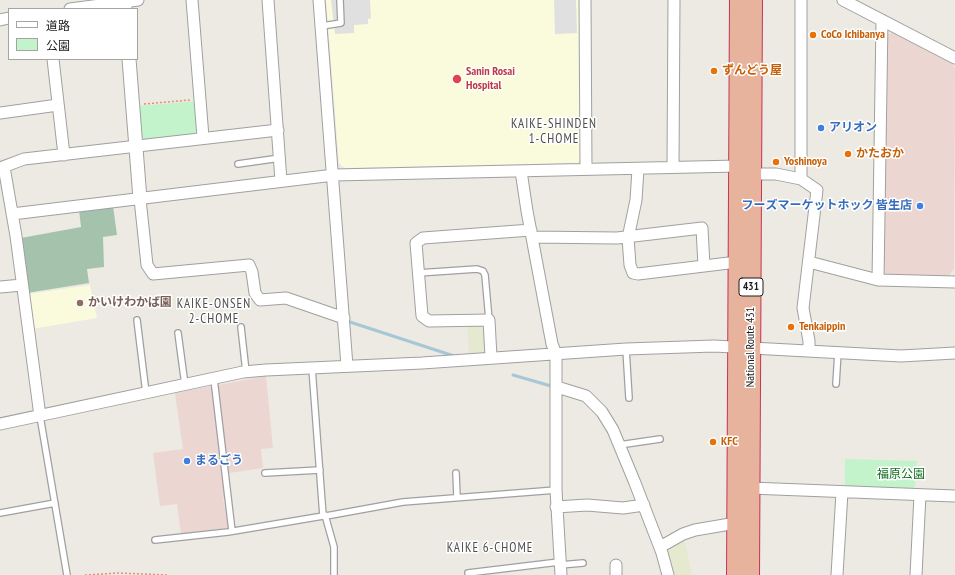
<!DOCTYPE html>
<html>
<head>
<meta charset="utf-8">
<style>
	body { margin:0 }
	#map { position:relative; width:955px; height:575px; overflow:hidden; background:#eceae2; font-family:"PT Sans Narrow","Noto Sans JP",sans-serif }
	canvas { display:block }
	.legend { position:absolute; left:8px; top:8px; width:130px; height:52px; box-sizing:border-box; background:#fff; border:1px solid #a4a4a4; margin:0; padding:5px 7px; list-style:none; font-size:12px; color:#1c1c1c }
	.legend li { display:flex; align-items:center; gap:8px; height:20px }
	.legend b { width:20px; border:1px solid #a4a4a4 }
</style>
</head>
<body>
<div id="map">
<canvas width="955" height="575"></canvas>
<ul class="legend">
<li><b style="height:5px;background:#fff"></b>道路</li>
<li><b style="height:11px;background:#c2f3ca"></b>公園</li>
</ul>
</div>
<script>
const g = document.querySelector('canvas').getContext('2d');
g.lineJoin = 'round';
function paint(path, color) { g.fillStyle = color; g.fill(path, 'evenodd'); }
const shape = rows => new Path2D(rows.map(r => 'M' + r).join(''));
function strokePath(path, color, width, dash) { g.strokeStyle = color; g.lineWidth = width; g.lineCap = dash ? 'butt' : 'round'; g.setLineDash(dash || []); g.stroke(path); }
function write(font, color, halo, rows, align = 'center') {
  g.font = font + ' "PT Sans Narrow","Noto Sans JP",sans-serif'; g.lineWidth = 3; g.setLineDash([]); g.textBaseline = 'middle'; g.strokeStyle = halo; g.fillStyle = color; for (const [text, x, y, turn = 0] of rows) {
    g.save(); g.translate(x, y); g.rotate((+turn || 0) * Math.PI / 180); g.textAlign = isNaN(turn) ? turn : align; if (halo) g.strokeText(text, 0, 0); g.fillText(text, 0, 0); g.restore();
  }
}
const commercial = shape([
	[892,32,953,64,955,70,954,269,948,277,889,277,884,272,885,37],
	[266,376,273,448,261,449,263,468,229,473,225,444,218,445,225,496,223,497,228,528,181,534,177,504,160,506,153,453,183,449,175,393]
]);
const education = shape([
	[326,0,579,0,582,158,577,163,345,168,339,163],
	[90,285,97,318,32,329,28,294]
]);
const farmland = shape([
	[467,325,479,325,484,330,486,350,482,355,469,357],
	[684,537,692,575,672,575,664,548]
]);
const cemetery = shape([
	[113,206,117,235,103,237,104,267,87,269,89,283,27,293,21,238,81,227,79,210]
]);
const park = shape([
	[196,101,198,130,193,135,148,141,141,137,139,106],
	[845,459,917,461,915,486,911,490,845,487]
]);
const parking = shape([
	[331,0,370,0,371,18,368,19,368,24,354,25,354,33,335,34],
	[554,0,576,0,577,33,555,34]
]);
const stream = shape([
	[350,322,454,356],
	[513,375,551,386]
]);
const path = shape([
	[144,104,190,100],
	[85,575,119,573,167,575]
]);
const service = shape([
	[322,26,341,23,340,0],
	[238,164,280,158],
	[418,273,477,269,483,271,485,275,489,320],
	[137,320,146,393],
	[241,327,246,372],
	[178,333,185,385],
	[626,349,629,398],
	[214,379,232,531],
	[836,384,838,352],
	[40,416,67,575],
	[619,445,660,439],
	[265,473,320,470],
	[456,473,457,497],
	[0,513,55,503],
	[325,515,334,547,334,575],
	[326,516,403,502,556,490],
	[155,540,228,532,323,516,312,368],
	[560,565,583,563],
	[468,573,559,562]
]);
const minor = shape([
	[192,0,203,137],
	[268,0,281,181],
	[319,0,347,366],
	[585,0,586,168],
	[843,0,955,58],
	[70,9,138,0],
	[0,20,9,18],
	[53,59,64,155],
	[0,113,58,105],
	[4,167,16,236,40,416],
	[673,167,674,0],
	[0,168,24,159,278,130],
	[638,169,636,200,628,238,630,265,633,273,638,274,737,262],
	[521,171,527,211,552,344,556,354,556,490,561,575],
	[752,174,776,174,801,179,817,190,803,308,809,341,809,351],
	[801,179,801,0],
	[140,199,147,265,153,274,249,265,252,272,255,293,260,300,286,298,344,318],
	[12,214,334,175,738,166],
	[532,237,617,238,702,228,704,266],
	[809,262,878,280,955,282],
	[878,280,882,20],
	[0,287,22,285],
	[491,357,489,320,429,321,422,316,416,243,423,238,531,230],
	[557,387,586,396,602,412,613,430,635,483,662,553,668,575],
	[0,424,243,372,266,370,422,363,626,349,714,346,901,356,955,353],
	[750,488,955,496],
	[556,507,587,505,623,508,644,505],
	[660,547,683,534,695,530,736,523],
	[616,575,616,565],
	[837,575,842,492],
	[916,575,920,495]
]);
const tertiary = shape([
	[124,0,125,9],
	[129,59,140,199]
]);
const trunk = shape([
	[736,575,739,0],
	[750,575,753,0]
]);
const markers = [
	[813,35,4,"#e8710a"],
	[714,71,4,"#e8710a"],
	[457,79,5,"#e0444e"],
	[821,128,4,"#3f7fe0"],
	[848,154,4,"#e8710a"],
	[776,162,4,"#e8710a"],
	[920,206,4,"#3f7fe0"],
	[80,303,4,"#8d6e63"],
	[791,327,4,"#e8710a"],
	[713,442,4,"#e8710a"],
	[187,461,4,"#3f7fe0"]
];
const shields = [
	[751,287,24]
];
const shieldNames = [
	["431",751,287]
];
const foodNames = [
	["CoCo Ichibanya",821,35],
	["ずんどう屋",722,71],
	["かたおか",856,154],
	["Yoshinoya",784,162],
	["Tenkaippin",799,327],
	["KFC",721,442]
];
const healthNames = [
	["Sanin Rosai",466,72],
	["Hospital",466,86]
];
const shopNames = [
	["アリオン",829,128],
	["フーズマーケットホック 皆生店",912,206,"right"],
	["まるごう",195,461]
];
const educationNames = [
	["かいけわかば園",88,303]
];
const streetNames = [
	["National Route 431",751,347,-90]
];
const parkNames = [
	["福原公園",901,475]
];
const neighbourhoodNames = [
	["KAIKE-SHINDEN",554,124],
	["1-CHOME",554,139],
	["KAIKE-ONSEN",214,304],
	["2-CHOME",214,319],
	["KAIKE 6-CHOME",490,548]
];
paint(commercial, '#ecd6d2');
paint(education, '#f9fbdc');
paint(farmland, '#e5e9cf');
paint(cemetery, '#a5c3ac');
paint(park, '#c2f3ca');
paint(parking, '#e0e0e0');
strokePath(stream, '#a6c7d6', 3);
strokePath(service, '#a0a0a0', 8);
strokePath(minor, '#a0a0a0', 13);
strokePath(tertiary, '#a0a0a0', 15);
strokePath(trunk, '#c53459', 20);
strokePath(path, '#ec8a73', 1.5, [2, 2]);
strokePath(service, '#fff', 5.5);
strokePath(minor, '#fff', 11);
strokePath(tertiary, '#fff', 13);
strokePath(trunk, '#e8b39c', 18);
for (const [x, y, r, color] of markers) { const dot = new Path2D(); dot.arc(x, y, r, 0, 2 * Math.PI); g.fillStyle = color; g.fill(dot); strokePath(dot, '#fff', 1.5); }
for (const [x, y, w] of shields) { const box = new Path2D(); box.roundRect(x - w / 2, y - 9, w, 18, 3); g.fillStyle = '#fff'; g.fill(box); strokePath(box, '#1c1c1c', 1); }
write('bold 11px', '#1c1c1c', null, shieldNames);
write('bold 12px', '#c56008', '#fff', foodNames, 'left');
write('bold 12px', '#be3a42', '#fff', healthNames, 'left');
write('bold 12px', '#366cbe', '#fff', shopNames, 'left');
write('bold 12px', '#785e54', '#fff', educationNames, 'left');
write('12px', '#1c1c1c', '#fff', streetNames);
write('12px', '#156e24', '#fff', parkNames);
g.letterSpacing = '1px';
write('13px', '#4f4f4f', '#fff', neighbourhoodNames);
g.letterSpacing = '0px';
</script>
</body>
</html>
